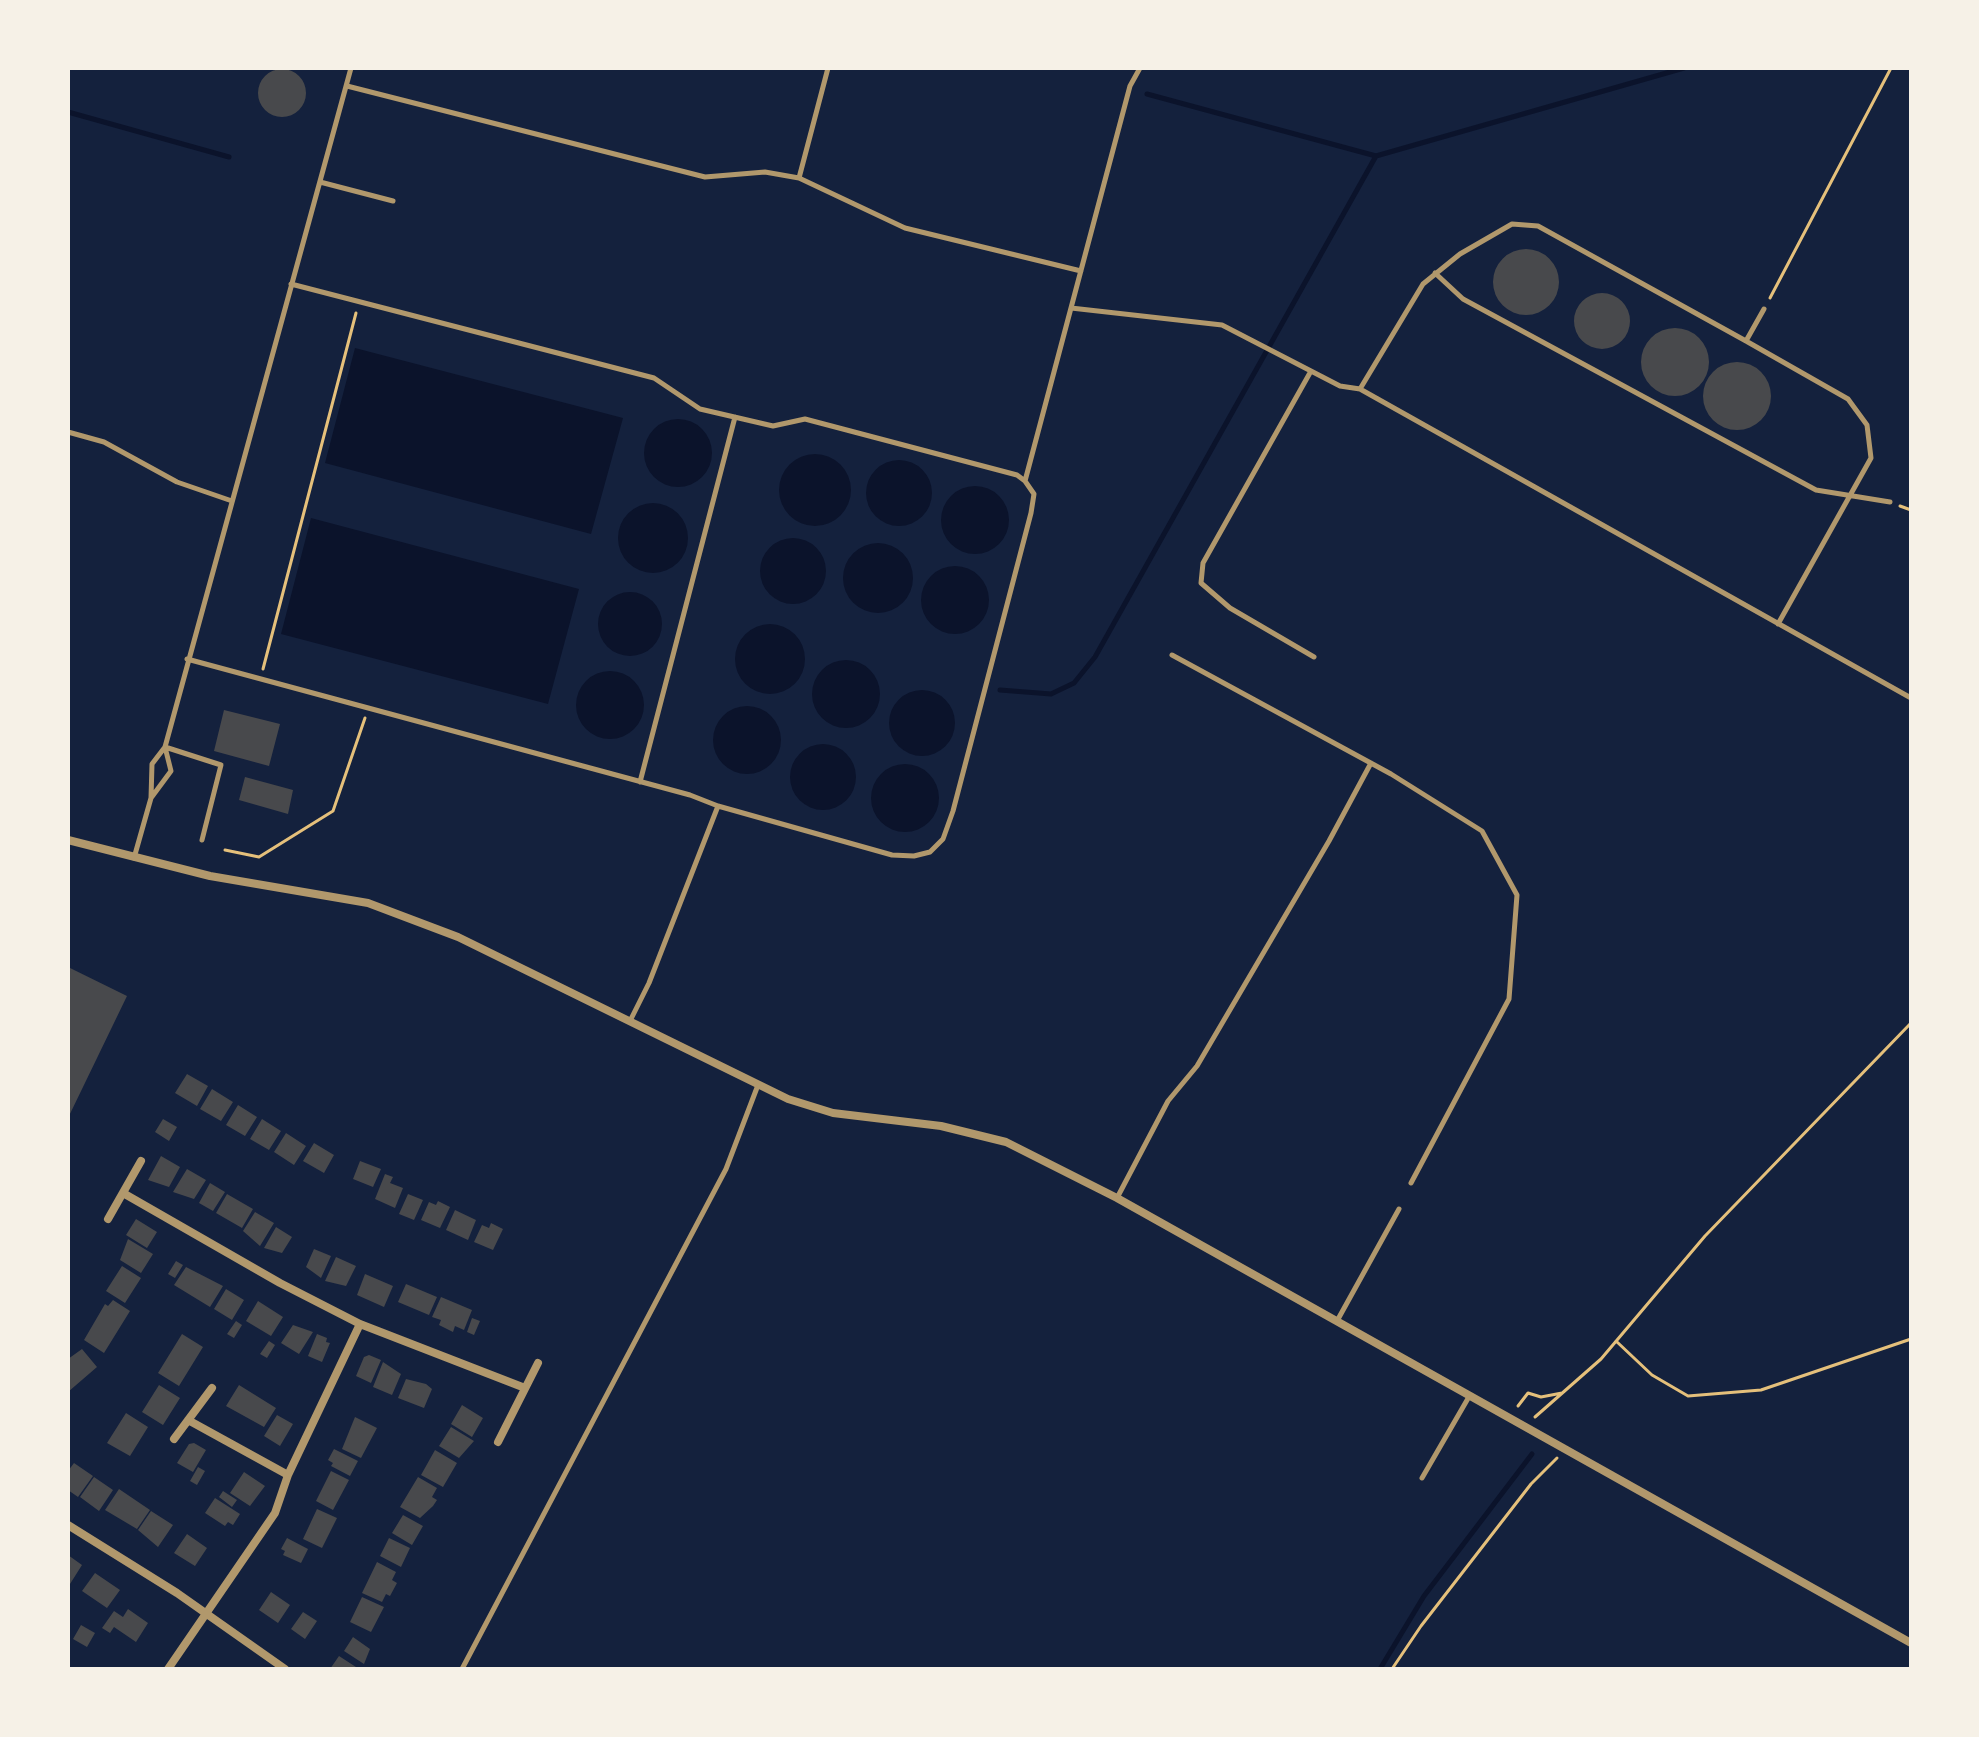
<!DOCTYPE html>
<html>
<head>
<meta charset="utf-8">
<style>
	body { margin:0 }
	#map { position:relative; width:1979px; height:1737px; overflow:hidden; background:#14213d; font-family:"Varela Round",sans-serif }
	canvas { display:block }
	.frame { position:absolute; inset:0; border:70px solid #f6f1e7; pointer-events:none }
</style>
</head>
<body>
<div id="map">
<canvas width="1979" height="1737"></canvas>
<div class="frame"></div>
</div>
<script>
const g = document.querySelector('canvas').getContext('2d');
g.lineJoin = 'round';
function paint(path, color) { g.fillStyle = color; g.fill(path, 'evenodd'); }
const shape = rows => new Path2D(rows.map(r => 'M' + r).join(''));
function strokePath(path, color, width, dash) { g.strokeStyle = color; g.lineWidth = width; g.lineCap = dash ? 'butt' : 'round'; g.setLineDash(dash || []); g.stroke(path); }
const water = shape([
	[355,348,623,418,591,534,325,463],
	'644 453a34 34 0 1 1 68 0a34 34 0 1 1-68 0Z',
	'779 490a36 36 0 1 1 72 0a36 36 0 1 1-72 0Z',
	'866 493a33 33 0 1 1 66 0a33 33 0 1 1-66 0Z',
	'941 520a34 34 0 1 1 68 0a34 34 0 1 1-68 0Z',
	'618 538a35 35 0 1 1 70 0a35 35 0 1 1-70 0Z',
	[311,518,579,589,548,704,281,634],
	'760 571a33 33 0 1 1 66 0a33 33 0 1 1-66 0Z',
	'843 578a35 35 0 1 1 70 0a35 35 0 1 1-70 0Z',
	'921 600a34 34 0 1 1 68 0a34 34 0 1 1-68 0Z',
	'598 624a32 32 0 1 1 64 0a32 32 0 1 1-64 0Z',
	'735 659a35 35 0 1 1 70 0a35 35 0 1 1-70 0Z',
	'812 694a34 34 0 1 1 68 0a34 34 0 1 1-68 0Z',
	'576 705a34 34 0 1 1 68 0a34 34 0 1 1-68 0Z',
	'889 723a33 33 0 1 1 66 0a33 33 0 1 1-66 0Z',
	'713 740a34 34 0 1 1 68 0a34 34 0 1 1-68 0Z',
	'790 777a33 33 0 1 1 66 0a33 33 0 1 1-66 0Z',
	'871 798a34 34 0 1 1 68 0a34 34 0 1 1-68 0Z'
]);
const stream = shape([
	[1147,94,1376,156,1684,68],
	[68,112,229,157],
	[1000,690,1051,694,1074,683,1095,657,1376,156],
	[1380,1669,1424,1596,1532,1454]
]);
const building = shape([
	'258 93a24 24 0 1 1 48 0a24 24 0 1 1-48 0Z',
	'1493 282a33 33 0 1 1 66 0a33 33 0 1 1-66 0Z',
	'1574 321a28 28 0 1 1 56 0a28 28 0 1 1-56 0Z',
	'1641 362a34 34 0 1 1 68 0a34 34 0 1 1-68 0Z',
	'1703 396a34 34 0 1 1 68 0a34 34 0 1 1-68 0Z',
	[224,710,280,724,269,766,214,751],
	[245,777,293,790,288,814,239,800],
	[68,967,127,996,68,1118],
	[187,1074,208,1086,197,1106,175,1093],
	[212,1089,233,1102,221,1121,200,1109],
	[238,1105,257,1117,245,1136,226,1125],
	[163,1119,177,1127,169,1141,155,1132],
	[262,1119,281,1131,269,1150,250,1139],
	[286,1133,306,1146,294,1165,274,1152],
	[314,1143,334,1155,324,1173,303,1161],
	[161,1156,180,1167,169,1187,148,1180],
	[360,1161,381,1169,373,1187,353,1179],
	[187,1169,206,1180,194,1199,173,1192],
	[385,1174,393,1177,390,1183,403,1188,395,1208,375,1199],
	[210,1183,225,1192,213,1211,199,1203],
	[227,1194,253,1209,242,1228,216,1213],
	[408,1194,423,1200,414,1220,399,1214],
	[438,1201,450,1207,440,1228,421,1220,429,1202,436,1205],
	[455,1210,476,1220,468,1240,446,1230],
	[255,1212,274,1223,260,1246,243,1231],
	[136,1219,157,1232,147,1248,126,1235],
	[491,1223,503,1229,493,1250,474,1242,482,1225,489,1228],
	[276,1227,292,1237,282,1253,264,1248],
	[128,1239,153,1254,141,1273,120,1260],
	[314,1249,331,1256,321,1278,306,1267],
	[336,1257,356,1266,346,1286,325,1281],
	[176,1261,183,1265,175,1278,168,1274],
	[122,1266,141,1278,125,1303,106,1291],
	[186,1267,223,1286,210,1307,174,1285],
	[365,1274,393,1286,384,1307,357,1295],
	[406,1284,437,1297,429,1315,398,1302],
	[226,1289,244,1300,232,1320,214,1309],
	[441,1297,472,1310,464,1330,455,1326,453,1332,439,1325,441,1320,432,1317],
	[113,1300,130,1311,104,1353,84,1340,105,1304,108,1306],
	[258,1301,283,1317,271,1336,246,1321],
	[472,1318,480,1321,474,1335,467,1332],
	[236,1321,242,1325,234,1338,227,1334],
	[293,1325,313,1332,299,1354,281,1343],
	[182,1334,203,1347,179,1386,158,1373],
	[317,1334,327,1338,326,1342,330,1343,322,1362,308,1356],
	[269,1341,275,1345,267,1358,260,1354],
	[82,1349,97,1367,68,1392,68,1359],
	[369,1355,381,1360,371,1383,356,1376,364,1357],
	[383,1362,401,1374,392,1395,373,1387],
	[406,1379,426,1384,432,1389,424,1408,398,1398],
	[159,1385,180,1398,163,1425,142,1412],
	[239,1385,276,1408,264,1427,226,1406],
	[462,1405,483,1418,472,1437,451,1424],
	[126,1413,148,1427,130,1456,107,1443],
	[277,1415,293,1424,280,1446,264,1436],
	[355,1417,377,1428,361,1458,342,1449],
	[451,1427,474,1441,459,1458,439,1446],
	[194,1443,206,1450,193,1472,177,1463,189,1444],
	[334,1449,358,1461,350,1476,331,1466,333,1463,328,1460],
	[435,1450,457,1463,443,1487,421,1475],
	[74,1463,93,1476,78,1497,68,1490,68,1471],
	[198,1467,205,1471,197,1485,190,1481],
	[331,1471,349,1480,333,1510,316,1501],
	[244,1472,265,1486,250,1506,230,1493],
	[94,1477,113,1490,99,1511,80,1497],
	[418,1477,437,1488,432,1497,437,1500,433,1506,420,1518,400,1507],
	[119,1489,150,1510,137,1529,105,1510],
	[223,1491,237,1500,232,1507,219,1497],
	[215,1498,240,1514,233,1525,228,1522,225,1526,205,1513],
	[317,1509,337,1518,322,1548,303,1539],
	[151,1511,173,1525,158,1547,138,1530],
	[403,1515,423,1526,412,1545,392,1533],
	[187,1534,207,1548,195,1566,174,1553],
	[287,1538,308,1549,301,1563,283,1555,285,1551,281,1549],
	[389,1538,410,1548,401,1567,380,1556],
	[68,1555,82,1565,70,1584,68,1582],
	[377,1562,396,1572,392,1580,397,1583,390,1596,386,1594,382,1602,362,1593],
	[95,1573,120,1590,107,1608,82,1591],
	[271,1592,290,1605,278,1623,259,1610],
	[362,1597,384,1607,371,1632,350,1622],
	[128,1609,148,1623,136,1642,114,1627,110,1633,102,1628,114,1611,123,1617],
	[303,1612,317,1621,305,1639,291,1629],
	[81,1625,95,1633,87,1647,73,1639],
	[353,1637,370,1649,364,1664,344,1651],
	[339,1656,356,1667,355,1669,330,1669]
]);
const path = shape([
	[1770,298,1891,68],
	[1900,506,1911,510],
	[263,669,356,313],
	[225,850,259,857,333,811,365,718],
	[1616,1341,1652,1375,1688,1396,1761,1390,1911,1339],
	[1518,1406,1528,1393,1541,1397,1562,1393],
	[1535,1417,1601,1359,1705,1236,1911,1023],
	[1392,1669,1421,1626,1531,1484,1557,1458]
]);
const service = shape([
	[347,86,705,177,765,172,799,178,905,228,1081,271],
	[799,178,828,68],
	[320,182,393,201],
	[1435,273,1463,299,1816,490,1890,502],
	[1071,308,1222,325,1340,386,1360,389,1911,698],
	[1746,341,1764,309],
	[1311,371,1203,563,1201,583,1230,608,1314,657],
	[1360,389,1423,284,1460,254,1512,224,1538,226,1746,341,1848,399,1867,425,1871,458,1778,624],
	[68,432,104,442,177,482,232,501],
	[1025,481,1130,86,1140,68],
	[1172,655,1391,774,1482,831,1517,895,1509,999,1411,1183],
	[187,659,690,795,718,806,892,855,914,856,930,852,943,839,953,811,1031,513,1034,494,1025,481,1017,475,805,419,773,426,700,409,654,378,291,284],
	[165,747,221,765,202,840],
	[640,782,735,417],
	[151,798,171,771,165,747],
	[134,858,151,798,152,764,165,747,351,68],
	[630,1021,649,983,718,806],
	[1117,1198,1168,1101,1197,1066,1329,841,1371,763],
	[1337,1321,1399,1209],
	[1422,1478,1470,1395],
	[462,1669,726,1169,758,1085]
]);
const minor = shape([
	[68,840,210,876,368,903,458,937,788,1099,833,1113,941,1126,1006,1142,1117,1198,1911,1643],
	[123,1193,280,1283,360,1324,525,1388],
	[108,1219,141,1161],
	[188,1420,288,1475],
	[174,1439,212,1388],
	[498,1442,538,1363],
	[68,1525,177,1593,285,1669],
	[168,1669,275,1513,288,1475,360,1324]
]);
paint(water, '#0b132b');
strokePath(stream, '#0b132b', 5);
paint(building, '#48494c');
strokePath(path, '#e5c07b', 3);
strokePath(service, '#b1986c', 5);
strokePath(minor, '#b1986c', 8);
</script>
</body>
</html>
